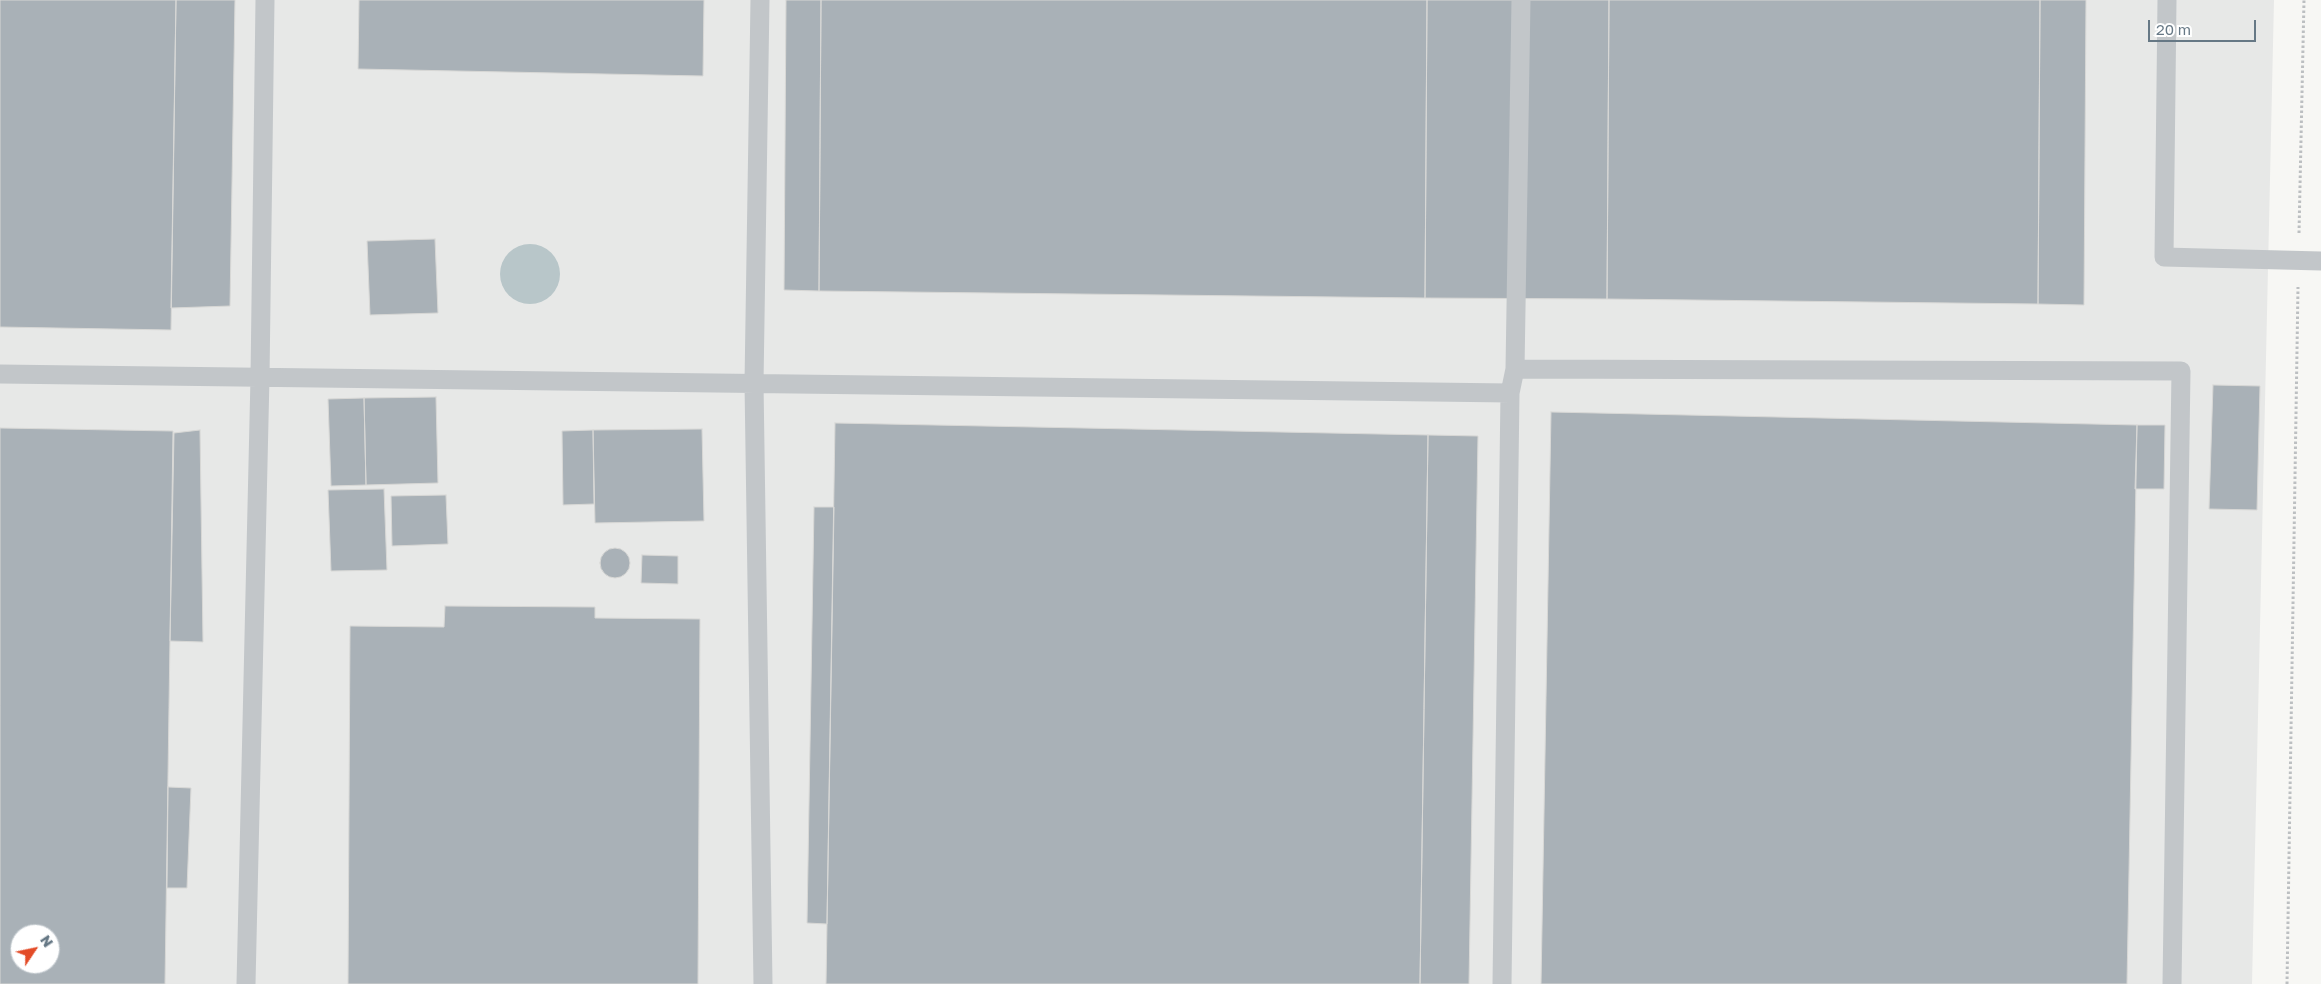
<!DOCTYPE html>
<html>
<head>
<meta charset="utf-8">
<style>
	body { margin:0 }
	#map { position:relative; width:2321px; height:984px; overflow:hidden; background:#f7f7f4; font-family:"Golos Text",sans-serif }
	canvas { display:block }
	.north { position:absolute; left:10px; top:924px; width:50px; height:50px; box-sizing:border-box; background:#fff; border:1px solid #c2c9ce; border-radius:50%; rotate:56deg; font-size:14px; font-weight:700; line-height:20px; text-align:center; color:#667885 }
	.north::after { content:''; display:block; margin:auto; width:18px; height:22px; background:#e34b27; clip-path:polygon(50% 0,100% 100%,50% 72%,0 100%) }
	.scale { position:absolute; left:2148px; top:20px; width:108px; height:22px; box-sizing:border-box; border:2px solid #667885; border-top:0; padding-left:6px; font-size:15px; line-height:18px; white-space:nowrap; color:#667885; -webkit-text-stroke:4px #fff; paint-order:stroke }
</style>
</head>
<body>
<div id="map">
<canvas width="2321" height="984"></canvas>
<div class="north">N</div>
<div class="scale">20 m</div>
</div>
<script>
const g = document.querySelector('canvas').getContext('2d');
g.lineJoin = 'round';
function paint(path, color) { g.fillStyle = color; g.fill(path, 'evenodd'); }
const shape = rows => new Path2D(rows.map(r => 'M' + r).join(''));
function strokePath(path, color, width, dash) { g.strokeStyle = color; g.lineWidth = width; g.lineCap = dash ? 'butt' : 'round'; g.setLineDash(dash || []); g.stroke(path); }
const built = shape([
	[0,0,2274,0,2252,984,0,984],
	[20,934,50,934,50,964,20,964]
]);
const water = shape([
	'500 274a30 30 0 1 1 60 0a30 30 0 1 1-60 0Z'
]);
const building = shape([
	[0,0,176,0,171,330,0,327,0,0],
	[176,0,235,0,230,306,171,308,176,0],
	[359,0,704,0,703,76,358,69,359,0],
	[786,0,821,0,819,291,784,290,786,0],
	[821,0,1427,0,1425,298,819,291,821,0],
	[1427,0,1609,0,1607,299,1425,298,1427,0],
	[1609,0,2040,0,2038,304,1607,299,1609,0],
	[2040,0,2086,0,2084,305,2038,304,2040,0],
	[435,239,438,313,370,315,367,241,435,239],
	[2213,385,2260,386,2257,510,2209,509,2213,385],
	[436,397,438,483,366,485,364,398,436,397],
	[364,398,366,485,331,486,328,399,364,398],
	[1551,412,2137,425,2127,984,1541,984,1551,412],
	[835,423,1428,435,1420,984,826,984,835,423],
	[2137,425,2165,425,2164,489,2135,489,2137,425],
	[0,428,173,431,165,984,0,984,0,428],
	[20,934,50,934,50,964,20,964,20,934],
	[702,429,704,521,595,523,593,430,702,429],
	[200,430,203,642,170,641,174,433,200,430],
	[593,430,594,504,563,505,562,431,593,430],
	[1428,435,1478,436,1469,984,1420,984,1428,435],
	[384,489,387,570,331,571,328,490,384,489],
	[446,495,448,544,392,546,391,496,446,495],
	[814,507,834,507,827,924,807,923,814,507],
	'600 563a15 15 0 1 1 30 0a15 15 0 1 1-30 0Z',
	[642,555,678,556,678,584,641,583,642,555],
	[445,606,595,607,595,618,700,619,698,984,348,984,350,626,444,627,445,606],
	[168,787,191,788,187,888,167,888,168,787]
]);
const path = shape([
	[2299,233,2304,0],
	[2287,984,2298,287]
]);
const service = shape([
	[760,0,754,383,763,984],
	[2167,0,2164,257,2321,261],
	[1515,369,2181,371,2172,984],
	[0,374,1510,393],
	[246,984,260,377,265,0],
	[1502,984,1510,393,1515,369,1521,0]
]);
paint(built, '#e7e8e7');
paint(water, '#b8c6c9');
paint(building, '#a9b1b7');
strokePath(building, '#d8d8d6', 1);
strokePath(path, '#bcbfc1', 3, [2.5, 2.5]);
strokePath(service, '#c2c6c9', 19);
</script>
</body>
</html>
